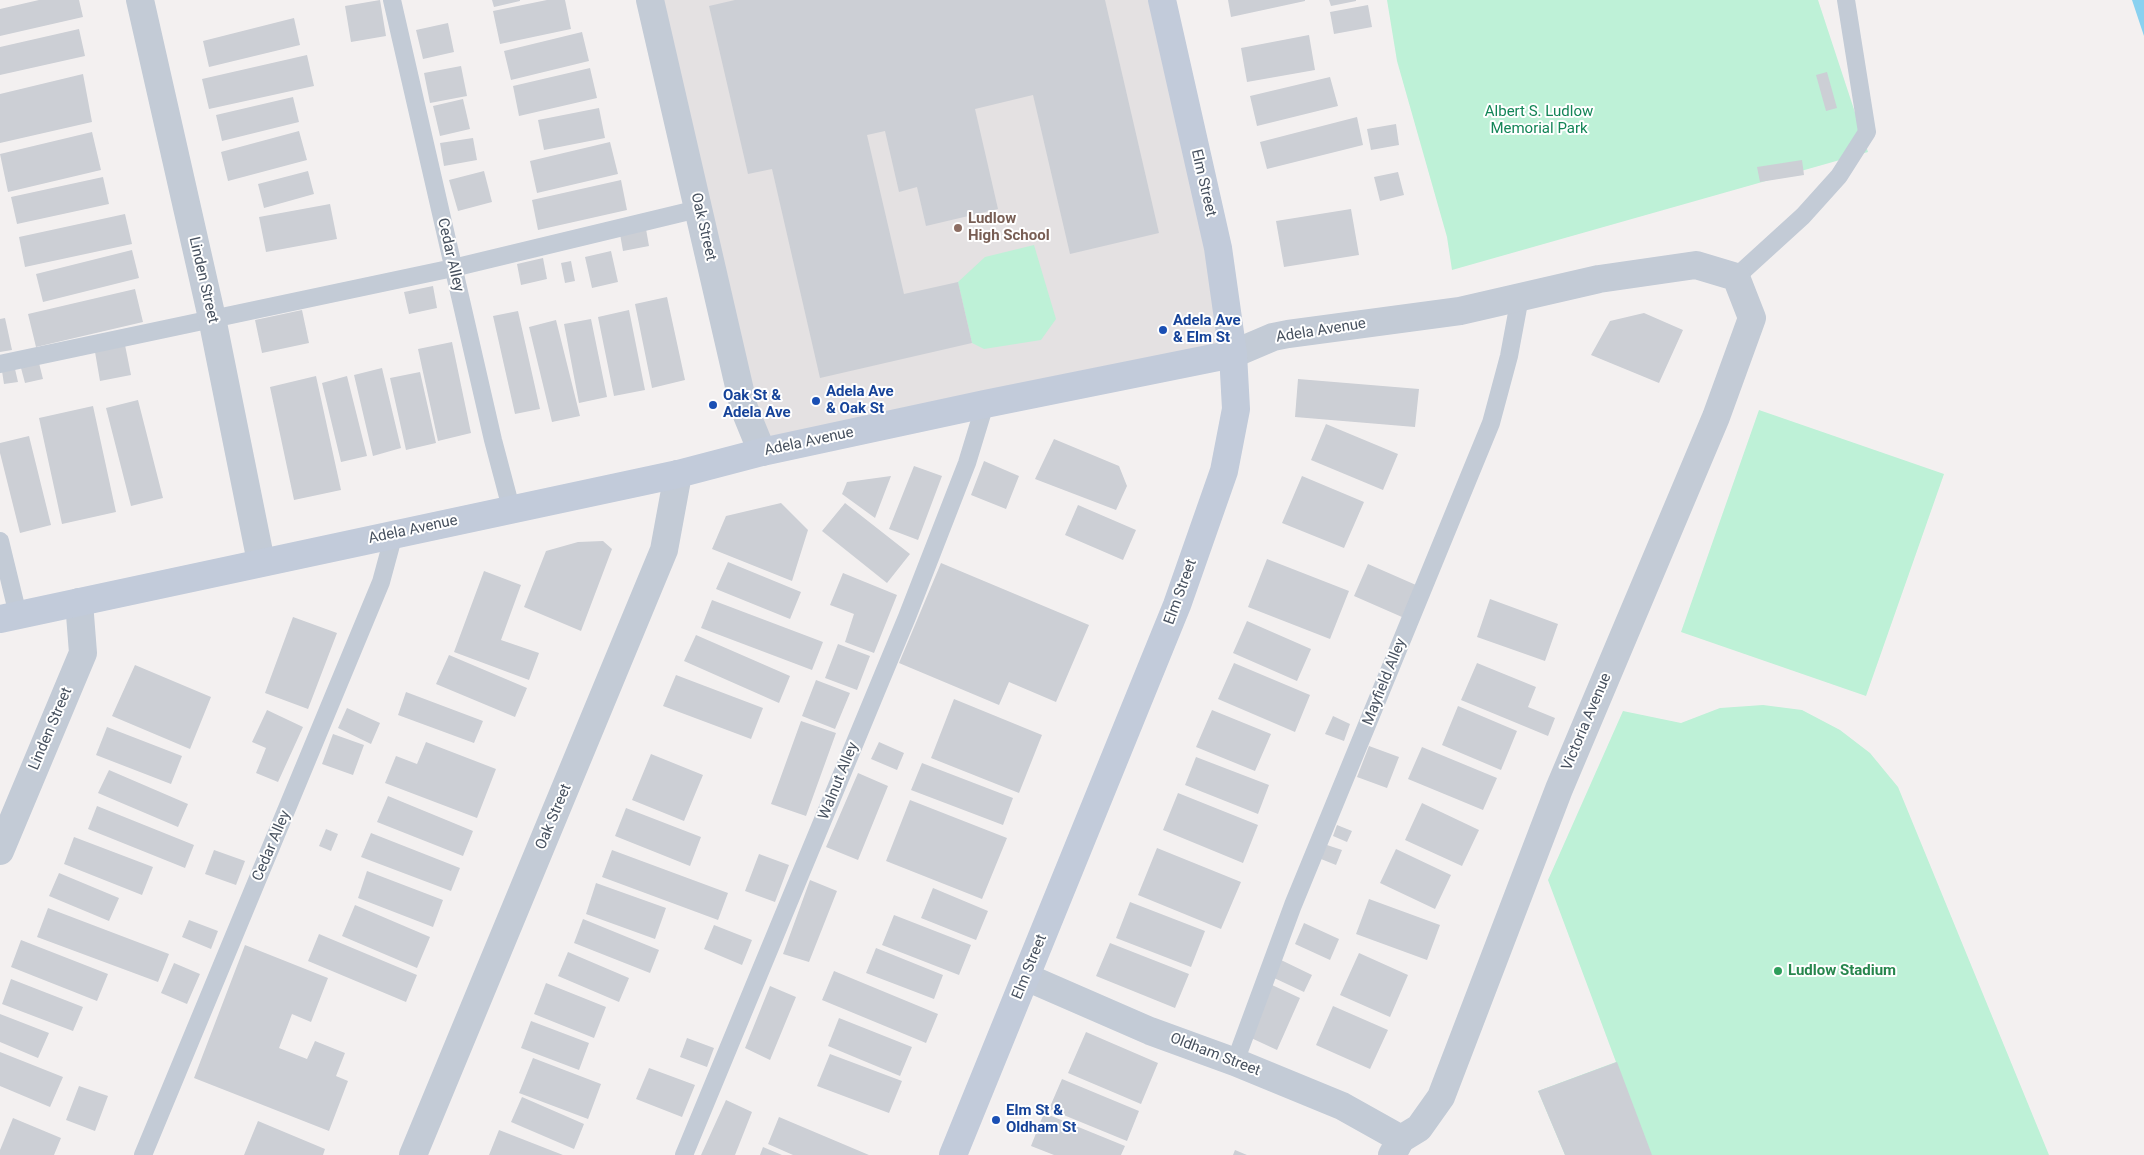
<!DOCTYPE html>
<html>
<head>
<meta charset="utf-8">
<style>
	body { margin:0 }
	canvas { display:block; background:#f3f0f0 }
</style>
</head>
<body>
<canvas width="2144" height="1155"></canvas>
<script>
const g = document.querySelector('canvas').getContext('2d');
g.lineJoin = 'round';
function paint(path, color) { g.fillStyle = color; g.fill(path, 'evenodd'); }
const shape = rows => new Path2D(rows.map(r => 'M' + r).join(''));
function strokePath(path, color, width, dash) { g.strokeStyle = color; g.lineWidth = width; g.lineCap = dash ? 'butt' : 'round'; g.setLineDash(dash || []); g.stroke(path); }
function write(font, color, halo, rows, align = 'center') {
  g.font = font + ' Roboto,sans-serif'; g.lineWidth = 4; g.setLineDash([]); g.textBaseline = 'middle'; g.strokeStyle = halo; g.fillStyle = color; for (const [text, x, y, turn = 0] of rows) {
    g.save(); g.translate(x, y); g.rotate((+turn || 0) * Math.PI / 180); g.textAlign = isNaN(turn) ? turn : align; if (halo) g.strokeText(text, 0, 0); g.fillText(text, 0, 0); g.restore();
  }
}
const education = shape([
	[650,0,1162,0,1233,354,762,452]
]);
const green = shape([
	[1387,0,1818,0,1868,152,1452,270,1447,237,1397,61],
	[1034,245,1056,319,1041,340,984,349,972,343,958,282,985,257],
	[1759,410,1944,474,1866,696,1681,632],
	[1763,705,1802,710,1840,730,1870,753,1898,787,2049,1155,1565,1155,1538,1091,1616,1062,1548,880,1623,711,1681,723,1720,708]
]);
const water = shape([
	[2132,0,2144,0,2144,36]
]);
const building = shape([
	[39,0,79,0,83,17,0,36,0,9],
	[380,0,386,36,351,42,345,6],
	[492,0,520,0,520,1,494,7],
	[547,0,565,0,571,29,500,44,493,11],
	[735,0,1105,0,1159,233,1070,254,1033,95,975,109,998,209,926,226,917,187,899,192,885,131,867,135,904,294,958,282,972,343,820,378,772,169,748,174,709,6],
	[1228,0,1305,0,1305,1,1231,17],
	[1329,0,1356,0,1356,1,1331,6],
	[1368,5,1372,27,1334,34,1330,12],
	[294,18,300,45,209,67,203,41],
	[448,23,454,52,423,59,416,30],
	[79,29,85,56,0,75,0,47],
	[582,32,589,61,511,80,504,51],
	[1309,35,1315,70,1247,82,1241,48],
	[307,55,314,86,209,109,202,79],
	[461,66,467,96,430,103,424,73],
	[590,68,597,98,519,116,513,86],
	[1827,72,1837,108,1826,111,1816,75],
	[83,74,92,122,0,143,0,94],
	[1330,77,1338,106,1257,126,1250,96],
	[293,97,299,122,222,141,216,115],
	[463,99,470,129,440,136,433,106],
	[599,108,605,138,544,150,538,120],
	[1357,117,1363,145,1267,169,1260,142],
	[1396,124,1399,145,1371,150,1367,129],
	[299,131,307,160,228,181,221,152],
	[92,132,101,170,8,192,0,154],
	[473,138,477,160,444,166,440,143],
	[610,142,618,174,537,193,530,161],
	[1802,160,1804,175,1760,182,1757,167],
	[308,171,314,194,264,208,258,184],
	[484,171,492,202,458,211,449,180],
	[1398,172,1404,195,1380,201,1374,177],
	[103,177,109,204,17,224,11,197],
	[621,180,627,210,538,230,532,200],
	[330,204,337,239,266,252,259,217],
	[1351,209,1359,255,1284,267,1276,221],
	[125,214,132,244,25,267,19,237],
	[646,229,649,246,623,251,620,234],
	[132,250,139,278,43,302,36,274],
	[611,251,618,282,592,288,585,257],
	[543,258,547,279,521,285,517,264],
	[571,261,575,281,565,283,561,263],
	[433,286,437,308,409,314,404,292],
	[135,289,143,322,36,347,28,314],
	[667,297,685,380,652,388,635,304],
	[302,310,309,343,262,353,255,320],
	[629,310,645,390,614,396,598,317],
	[518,311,540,409,515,414,493,316],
	[1644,313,1683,330,1659,383,1591,355,1610,321],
	[5,318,12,350,0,352,0,319],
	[591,319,607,397,579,403,564,324],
	[556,320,580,416,552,422,529,327],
	[452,342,471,433,438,441,418,349],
	[125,345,131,375,100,381,95,352],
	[39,363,43,379,25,383,21,368],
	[382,368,401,448,373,456,354,375],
	[15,369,18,382,4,384,2,371],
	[420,372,436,443,406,450,390,378],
	[316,376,341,490,294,500,270,387],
	[347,376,367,456,341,462,322,383],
	[1298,379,1419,389,1415,427,1295,417],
	[138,400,163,498,131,506,106,408],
	[93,406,116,512,62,524,39,418],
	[1326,424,1398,454,1383,490,1311,460],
	[29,436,51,525,20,533,0,453,0,443],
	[1054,439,1119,466,1127,486,1116,510,1035,479],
	[984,461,1019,476,1006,509,971,495],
	[914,466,942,476,918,540,889,529],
	[891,476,875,518,842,494,847,482],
	[1302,476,1364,502,1344,548,1282,523],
	[781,503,808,530,792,581,712,549,726,516],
	[845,503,910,554,887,583,822,531],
	[1078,505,1136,530,1123,560,1065,535],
	[603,541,612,549,581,631,524,607,546,551,578,542],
	[1267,559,1349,591,1330,639,1248,607],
	[728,562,801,592,790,619,716,589],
	[941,563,1089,625,1056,702,1009,682,999,705,899,663],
	[1368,564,1416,585,1402,617,1354,596],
	[484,571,521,585,501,640,539,653,529,680,454,652],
	[843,573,897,595,874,653,845,642,854,614,830,605],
	[1490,599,1558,624,1545,661,1477,637],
	[712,600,823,642,812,670,701,628],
	[293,617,337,633,308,709,265,693],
	[1247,621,1311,649,1297,681,1233,653],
	[696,635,790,676,779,703,684,661],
	[838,644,870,656,857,690,825,678],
	[449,655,527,688,515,717,436,684],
	[1234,663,1310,695,1295,732,1218,699],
	[1477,663,1536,687,1528,707,1555,718,1548,736,1461,700],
	[135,665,211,697,190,749,112,716],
	[676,675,763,708,751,739,663,706],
	[816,680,850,693,835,729,802,716],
	[406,692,483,721,474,743,398,715],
	[954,699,1042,735,1019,793,931,758],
	[1458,706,1517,731,1501,770,1442,745],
	[347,708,380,723,371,744,338,728],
	[267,710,303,727,278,782,256,773,266,748,252,742],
	[1212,710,1271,734,1255,771,1196,747],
	[1333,716,1350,724,1344,741,1325,734],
	[801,721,836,733,806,816,771,804],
	[107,727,182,756,171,784,96,755],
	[333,734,364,745,353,775,322,764],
	[426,742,496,769,477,818,385,783,396,756,417,764],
	[879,742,904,753,897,770,871,759],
	[1369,746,1399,757,1387,788,1357,777],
	[1422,747,1497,778,1483,810,1408,779],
	[651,754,703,775,684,821,632,800],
	[1196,757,1269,785,1258,814,1185,785],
	[922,763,1013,798,1003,825,911,790],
	[109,770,188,804,178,827,98,793],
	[858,773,888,786,858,860,826,847],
	[1178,793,1258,825,1243,863,1163,830],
	[388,796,473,831,463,856,377,822],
	[910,800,1007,838,982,899,886,861],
	[1422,803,1479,830,1462,866,1405,840],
	[97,806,194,845,185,868,88,829],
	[626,808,701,837,690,866,615,836],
	[1337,825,1352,831,1347,842,1333,836],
	[326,829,338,834,331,851,319,846],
	[371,833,460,868,451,891,361,857],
	[74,837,153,867,142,895,64,864],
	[1327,845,1342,850,1336,865,1321,859],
	[1157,848,1241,882,1221,929,1138,895],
	[1396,849,1451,875,1435,909,1380,883],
	[214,850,245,861,236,885,205,874],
	[612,850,728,893,718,920,602,877],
	[759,854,789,865,775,902,745,891],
	[367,871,443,900,433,927,358,898],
	[59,873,119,898,109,921,49,896],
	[810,880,837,891,809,962,783,954],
	[596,883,666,908,655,939,586,914],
	[933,888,988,911,976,940,921,918],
	[1369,899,1440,925,1427,960,1356,934],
	[1130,902,1205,931,1191,967,1116,938],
	[355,905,430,937,417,968,342,936],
	[48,908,169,954,158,982,37,937],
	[894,915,971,945,959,975,882,945],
	[583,919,659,950,650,973,574,943],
	[189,920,218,931,211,949,182,937],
	[1304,923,1339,939,1330,960,1295,944],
	[714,925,752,940,742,965,704,949],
	[319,934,417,975,406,1002,308,961],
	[21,940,108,974,97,1001,11,967],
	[1110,943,1189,974,1175,1008,1096,976],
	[245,945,328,978,311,1022,292,1014,279,1048,307,1059,315,1041,345,1053,336,1076,348,1081,329,1131,194,1078],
	[876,948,943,975,934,999,866,973],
	[568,952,629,978,619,1002,558,976],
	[1359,953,1408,975,1390,1017,1340,995],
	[1281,960,1312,975,1304,992,1272,977],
	[174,963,200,974,187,1004,161,993],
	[834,971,938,1014,926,1043,822,1000],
	[11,979,83,1007,73,1031,2,1004],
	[546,983,606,1007,594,1038,534,1014],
	[1272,985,1300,998,1277,1050,1249,1037],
	[770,986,796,997,770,1060,745,1048],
	[1333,1006,1388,1030,1370,1069,1316,1045],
	[0,1014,49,1033,38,1058,0,1042],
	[839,1018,912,1047,900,1076,828,1046],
	[531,1021,589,1043,579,1070,521,1048],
	[1086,1032,1158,1063,1141,1104,1068,1073],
	[687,1038,714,1048,707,1067,680,1057],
	[0,1052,63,1077,50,1107,0,1086],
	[830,1054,902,1081,889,1113,817,1086],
	[533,1058,601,1084,588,1119,519,1093],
	[1617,1062,1652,1155,1565,1155,1538,1091],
	[649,1068,695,1085,682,1117,636,1099],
	[1062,1079,1139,1111,1127,1141,1049,1109],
	[79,1086,108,1096,95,1131,66,1120],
	[522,1097,584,1124,574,1149,511,1122],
	[726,1100,752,1112,735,1155,701,1155],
	[1044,1113,1125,1146,1121,1155,1054,1155,1031,1146],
	[779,1117,869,1155,793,1155,768,1144],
	[13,1118,61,1138,54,1155,0,1155,0,1150],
	[258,1121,325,1149,323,1155,244,1155],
	[499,1130,563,1155,489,1155],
	[763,1147,782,1155,760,1155],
	[1235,1150,1247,1155,1233,1155]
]);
const lane = shape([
	[392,0,493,440,511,508],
	[1736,277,1803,216,1839,176,1867,132,1846,0],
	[0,364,453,268,698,209],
	[0,541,18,615],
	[1235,1062,1293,905,1491,423,1509,356,1520,297],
	[143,1155,381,582,394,534],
	[684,1155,907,617,967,463,985,404]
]);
const street = shape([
	[140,0,212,318,261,562],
	[650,0,744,408,762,452],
	[1233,354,1273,337,1288,334,1460,311,1599,279,1696,265,1736,277,1752,318,1716,417,1559,789,1441,1097,1419,1128,1401,1139,1392,1155],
	[0,851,83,653,79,602],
	[1026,977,1150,1031,1235,1062,1342,1106,1401,1139],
	[413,1155,664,550,678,474]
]);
const secondary = shape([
	[0,619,678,474,762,452,985,404,1233,354],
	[953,1155,1177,605,1224,471,1236,409,1233,354,1218,248,1162,0]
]);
const markers = [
	[958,228,5,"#8d6e63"],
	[1163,330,5,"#1a4fb4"],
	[816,401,5,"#1a4fb4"],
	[713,405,5,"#1a4fb4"],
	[1778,971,5,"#2e9e5b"],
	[996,1120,5,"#1a4fb4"]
];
const parkNames = [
	["Albert S. Ludlow",1539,112],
	["Memorial Park",1539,129]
];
const streetNames = [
	["Elm Street",1203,183,77],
	["Oak Street",703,227,77],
	["Cedar Alley",450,255,77],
	["Linden Street",203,280,77],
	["Adela Avenue",1321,331,-9],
	["Adela Avenue",809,442,-12],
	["Adela Avenue",413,530,-12],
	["Elm Street",1181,592,-70],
	["Mayfield Alley",1385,682,-68],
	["Victoria Avenue",1587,722,-67],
	["Linden Street",51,729,-67],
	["Walnut Alley",839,781,-68],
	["Oak Street",554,817,-67],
	["Cedar Alley",272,846,-67],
	["Elm Street",1030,967,-68],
	["Oldham Street",1215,1055,21]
];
const educationNames = [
	["Ludlow",968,219],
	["High School",968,236]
];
const transitNames = [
	["Adela Ave",1173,321],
	["& Elm St",1173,338],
	["Adela Ave",826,392],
	["& Oak St",826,409],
	["Oak St &",723,396],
	["Adela Ave",723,413],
	["Elm St &",1006,1111],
	["Oldham St",1006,1128]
];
const leisureNames = [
	["Ludlow Stadium",1788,971]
];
paint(education, '#e4e1e2');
paint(green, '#bef1d7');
paint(water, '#89d1f0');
paint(building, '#cccfd5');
strokePath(lane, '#c3cbd6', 18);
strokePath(street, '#c3cbd6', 28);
strokePath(secondary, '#c2cbda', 28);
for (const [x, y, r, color] of markers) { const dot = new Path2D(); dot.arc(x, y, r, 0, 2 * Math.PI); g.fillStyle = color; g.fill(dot); strokePath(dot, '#fff', 2); }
write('15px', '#138557', '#fff', parkNames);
write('15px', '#47515f', '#fff', streetNames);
write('bold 15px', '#785e54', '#fff', educationNames, 'left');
write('bold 15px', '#164399', '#fff', transitNames, 'left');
write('bold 15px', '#27864d', '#fff', leisureNames, 'left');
</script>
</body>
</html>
